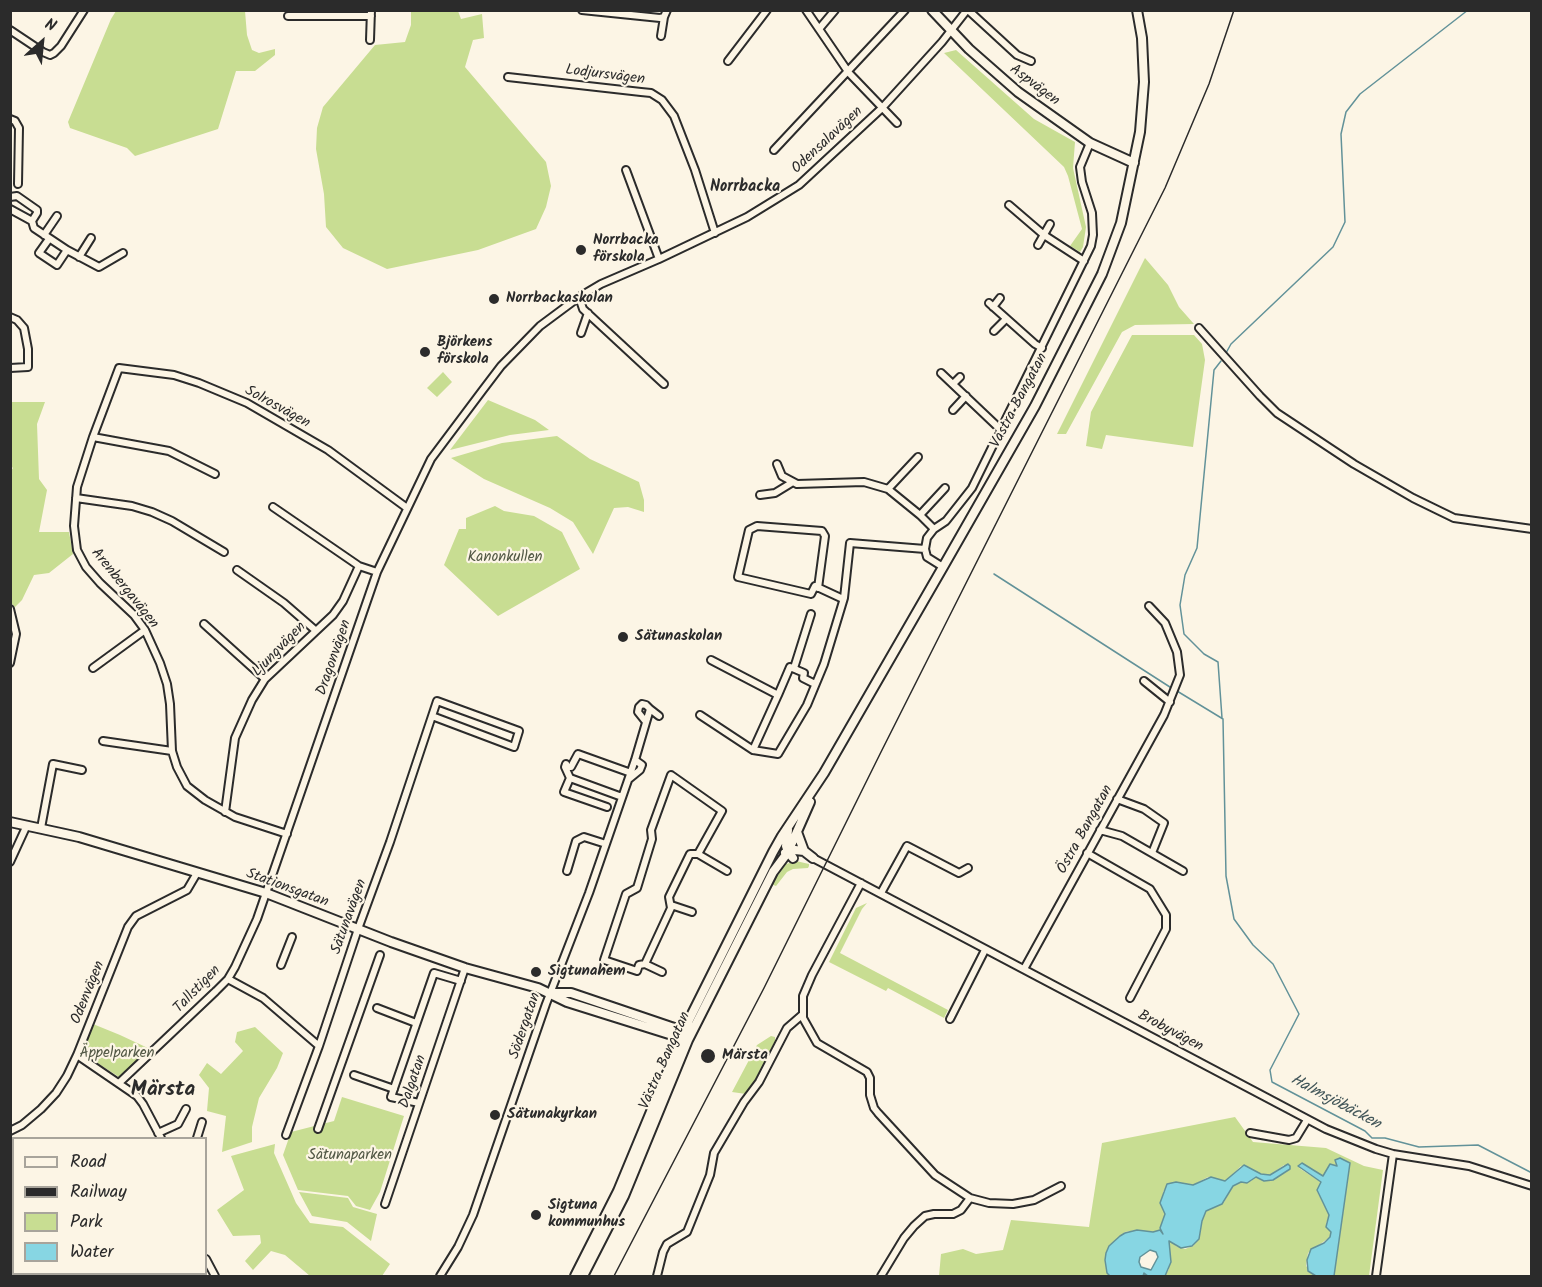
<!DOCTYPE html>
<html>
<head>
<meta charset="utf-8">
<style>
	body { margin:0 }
	#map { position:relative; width:1542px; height:1287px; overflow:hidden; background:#fcf5e5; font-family:Kalam,sans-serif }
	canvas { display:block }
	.frame { position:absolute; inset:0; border:12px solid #2b2b2b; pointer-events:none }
	.legend { position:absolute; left:12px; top:1137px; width:195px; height:138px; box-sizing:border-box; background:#fcf5e5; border:2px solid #a8a49b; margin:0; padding:8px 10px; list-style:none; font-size:18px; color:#2b2b2b }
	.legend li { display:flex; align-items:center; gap:12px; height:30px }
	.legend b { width:30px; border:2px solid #a8a49b }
	.north { position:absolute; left:12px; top:12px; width:60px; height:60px; -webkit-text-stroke:4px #fcf5e5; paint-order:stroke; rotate:27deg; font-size:16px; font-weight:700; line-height:24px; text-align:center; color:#2b2b2b }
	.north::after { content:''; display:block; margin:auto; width:21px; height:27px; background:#2b2b2b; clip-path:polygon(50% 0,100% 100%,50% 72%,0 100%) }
</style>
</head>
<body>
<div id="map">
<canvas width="1542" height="1287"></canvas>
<div class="frame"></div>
<ul class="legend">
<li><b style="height:8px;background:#fcf5e5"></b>Road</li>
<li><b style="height:8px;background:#2b2b2b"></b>Railway</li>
<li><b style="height:16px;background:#c8dd92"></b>Park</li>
<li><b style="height:16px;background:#87d6e3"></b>Water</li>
</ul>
<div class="north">N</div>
</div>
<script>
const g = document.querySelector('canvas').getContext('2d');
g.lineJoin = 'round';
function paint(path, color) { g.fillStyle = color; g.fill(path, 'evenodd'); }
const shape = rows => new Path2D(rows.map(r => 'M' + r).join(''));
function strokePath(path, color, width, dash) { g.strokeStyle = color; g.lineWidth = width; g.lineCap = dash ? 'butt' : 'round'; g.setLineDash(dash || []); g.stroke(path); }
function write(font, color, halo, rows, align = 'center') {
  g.font = font + ' Kalam,sans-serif'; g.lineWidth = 4.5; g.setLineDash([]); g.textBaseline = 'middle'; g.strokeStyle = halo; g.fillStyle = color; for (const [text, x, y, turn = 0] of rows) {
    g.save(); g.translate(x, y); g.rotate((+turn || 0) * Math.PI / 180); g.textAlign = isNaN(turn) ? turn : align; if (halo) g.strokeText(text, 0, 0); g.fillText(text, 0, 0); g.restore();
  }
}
const green = shape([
	[116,11,245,11,247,35,252,50,259,53,275,49,275,55,255,71,236,71,218,129,135,156,127,148,70,128,68,122,111,19],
	[411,11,458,11,461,19,482,14,484,38,473,40,465,67,546,162,551,186,546,207,536,229,478,250,387,269,343,248,326,227,324,194,316,149,317,128,323,107,375,45,405,42,411,25],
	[956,50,1034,119,1075,142,1073,168,1086,227,1083,247,1080,252,1070,246,1082,229,1068,176,1064,167,944,53],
	[1145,258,1168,285,1179,307,1194,324,1135,325,1122,332,1066,434,1057,434],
	[1132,335,1194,335,1202,344,1205,360,1193,447,1106,435,1102,449,1086,446,1091,412],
	[443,372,452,382,437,397,427,388],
	[488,400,535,420,549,430,510,435,450,450],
	[11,402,45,402,37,424,39,479,47,490,39,532,69,532,73,554,49,573,34,575,22,600,15,607,10,602,10,472,13,468,10,465],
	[557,436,590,459,639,482,644,500,644,512,628,507,614,508,593,554,573,522,550,508,484,479,451,458,502,443],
	[495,506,504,511,534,516,562,532,580,569,498,616,444,565,459,529,466,529,466,518],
	[796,861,809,864,809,866,808,868,793,869,787,872,776,886,771,884,786,864],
	[867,903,862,909,840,953,948,1010,944,1018,888,988,886,991,829,962,856,908],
	[93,1024,120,1035,150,1049,119,1077,82,1053],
	[255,1027,283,1053,277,1068,259,1098,252,1127,252,1142,222,1152,226,1116,207,1111,209,1088,199,1075,207,1063,221,1074,243,1051,235,1042,237,1032],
	[771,1036,775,1037,775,1041,751,1090,746,1094,732,1092,757,1045],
	[342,1097,404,1116,380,1192,370,1210,356,1206,348,1196,298,1190,283,1155,291,1132,334,1121],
	[1235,1117,1253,1142,1326,1148,1364,1166,1383,1170,1369,1276,1334,1276,1350,1164,1337,1163,1337,1166,1329,1169,1323,1176,1299,1168,1321,1182,1317,1191,1329,1215,1326,1224,1331,1232,1330,1237,1308,1253,1307,1260,1306,1266,1316,1276,1165,1276,1169,1269,1168,1246,1153,1232,1137,1230,1125,1232,1109,1246,1107,1273,1110,1276,939,1276,941,1254,963,1249,976,1254,1003,1250,1011,1220,1089,1227,1102,1143],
	[1284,1165,1286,1172,1273,1180,1264,1181,1256,1177,1251,1181,1238,1183,1233,1186,1224,1202,1206,1211,1202,1221,1199,1239,1193,1246,1185,1249,1176,1246,1160,1228,1165,1214,1163,1192,1168,1184,1181,1183,1193,1185,1208,1177,1226,1181,1241,1166,1261,1174,1270,1175],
	[275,1144,274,1153,296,1203,310,1223,343,1227,390,1264,382,1276,310,1276,285,1255,271,1251,253,1270,245,1261,261,1243,260,1235,233,1236,217,1210,244,1190,231,1156],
	[299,1192,348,1198,353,1207,377,1214,371,1241,347,1222,312,1216]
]);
const water = shape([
	[1340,1158,1350,1163,1334,1276,1316,1276,1308,1271,1307,1260,1311,1249,1324,1243,1330,1237,1331,1232,1326,1227,1329,1215,1317,1190,1321,1182,1298,1166,1302,1163,1323,1176,1330,1164,1337,1166,1335,1160,1340,1158],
	[1288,1164,1290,1166,1290,1169,1273,1180,1264,1181,1256,1177,1247,1183,1241,1182,1233,1186,1222,1204,1206,1211,1202,1221,1199,1239,1192,1246,1181,1248,1169,1241,1171,1262,1165,1276,1148,1276,1144,1273,1143,1276,1110,1276,1107,1273,1105,1260,1106,1253,1109,1246,1120,1236,1125,1233,1137,1230,1153,1232,1160,1230,1163,1234,1160,1228,1165,1214,1160,1203,1167,1184,1176,1182,1193,1185,1211,1177,1225,1181,1244,1165,1261,1174,1270,1175,1288,1164],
	[1150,1250,1156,1252,1158,1257,1151,1270,1141,1267,1139,1262,1140,1257,1150,1250]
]);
const stream = shape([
	[1226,353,1231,344,1333,247,1345,222,1341,134,1346,112,1360,94,1468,10],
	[1221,361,1214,370,1197,548,1185,575,1180,605,1184,634,1204,654,1218,662,1222,718],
	[994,574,1173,689],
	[1177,691,1223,719,1226,876,1234,919,1253,945,1273,964,1299,1014,1270,1070,1272,1082,1365,1131,1372,1138,1385,1138,1419,1147,1478,1145,1532,1173]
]);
const minor = shape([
	[582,10,660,18,664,17,667,10],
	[806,10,849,73,897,123],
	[968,10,1017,55,1031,61],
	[288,16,371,16],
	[819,29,835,10],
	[10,30,43,52,50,55,54,53,61,46,84,10],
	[661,36,664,17],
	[370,40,371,10],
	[728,61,767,10],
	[508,77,641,92,651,93,662,100,674,116,695,170,715,233],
	[10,119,15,121,19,128,18,184],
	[774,150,905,10],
	[626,170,659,259],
	[10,197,17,196,37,210,37,213,32,221],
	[1009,205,1044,235,1084,261],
	[10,209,32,221,34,228,67,250,99,267,123,253],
	[44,235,57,216],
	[49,239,39,253,57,265,67,250],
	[1038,245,1050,224],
	[79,257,91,238],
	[579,297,583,309,664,384],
	[989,303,1035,344,1042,348],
	[993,307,1000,298],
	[10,317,17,320,24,328,28,349,28,367,10,368],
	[1199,328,1260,396,1277,413,1354,464,1413,498,1454,518,1532,529],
	[994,331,1006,319],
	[581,333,588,313],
	[941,373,1000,429],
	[953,384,960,377],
	[953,410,966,396],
	[93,437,169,451,215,474],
	[777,464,782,476,797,484,864,482,888,489,920,515,934,529],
	[888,489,918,457],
	[760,495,775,493,793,482],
	[76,498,132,506,152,512,172,521,224,552],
	[273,507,359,566,377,572],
	[920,515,945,488],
	[943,567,927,557,925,549,927,538,934,529,946,521,972,488,1091,246,1093,235,1092,213,1082,182,1080,167,1090,143],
	[237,570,284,603,315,630],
	[818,588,825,536,822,531,757,526,749,530,738,577,811,594,815,586,843,599],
	[10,609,16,634,10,663],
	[204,624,265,679],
	[711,660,778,695,790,667,804,673,803,678,815,684],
	[93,668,145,630],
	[794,668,811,614],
	[1144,681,1170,702],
	[700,715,753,750,778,695],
	[646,722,638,712,639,707,642,704,646,705,650,709],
	[103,741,172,751],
	[753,750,778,754,807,705,824,664,844,598,850,543,925,549],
	[566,764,565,767,570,778,564,792,607,807],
	[565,767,571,767,578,754,631,773],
	[570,778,622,797],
	[629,779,640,770,642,765,635,760],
	[1117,799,1144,809,1164,823,1152,853],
	[225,812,235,738,252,700,265,679,333,615,343,601,359,566],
	[41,828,53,764,82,770],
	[1100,830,1122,836,1183,871],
	[287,834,235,817,205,800,187,786,177,767,172,751,170,704,167,684,160,663,145,630,134,615,100,583,86,567,77,550,74,526,77,487,93,437,119,368,174,375,199,383,247,403,328,450,407,508],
	[1087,853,1150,889,1166,915,1166,929,1130,998],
	[813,858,1326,1129,1376,1149,1393,1154,1469,1166,1532,1186],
	[10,862,27,825],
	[567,871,576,841,584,837,606,844],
	[861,883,812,975,803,996,803,1018,817,1043,867,1072,870,1078,870,1095,874,1108,878,1113,935,1175,970,1198,989,1203,1013,1204,1034,1200,1061,1186],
	[881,893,907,846,959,873,968,868],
	[671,905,692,912],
	[645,964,671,908,669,897,690,854,698,854],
	[281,965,292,937],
	[1024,969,1164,715,1180,675,1177,652,1165,623,1149,606],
	[662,972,645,964,639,965,637,971,604,960,626,894,637,888,652,839,651,830,671,775,722,811,698,854,727,871],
	[228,979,263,998,319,1046],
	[377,1008,416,1023],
	[950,1019,985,950],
	[77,1055,137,1096,143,1104,161,1138],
	[354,1075,394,1089],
	[119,1083,216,991,228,979,235,967,257,919,377,572,431,459,482,391,501,366,540,326,579,297,601,284,659,259,747,217,799,185,882,108,942,42,967,10],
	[419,1103,391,1097,434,973,461,981],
	[318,1129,380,955],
	[10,1131,22,1125,41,1109,56,1093,67,1076,77,1055,128,927,136,916,187,890,197,873],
	[158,1133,178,1124,186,1109],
	[1250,1133,1289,1140,1296,1138,1307,1120],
	[286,1135,319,1046,358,929,390,842,437,701,519,731,514,747,432,716],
	[197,1138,202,1122],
	[10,1146,14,1159],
	[10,1180,14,1179],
	[385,1204,465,968],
	[206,1259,215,1276],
	[10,1274,15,1276],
	[62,1274,63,1276],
	[440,1276,458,1247,473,1215,546,1004,589,893,635,760,650,709,659,716],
	[657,1276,663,1252,667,1244,687,1232,710,1175,714,1153,744,1102,759,1082,787,1028,802,1015],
	[881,1276,904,1238,914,1226,925,1216,934,1214,953,1214,961,1210,970,1198],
	[1376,1276,1393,1154]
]);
const tertiary = shape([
	[932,10,969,49,1018,92,1090,143,1134,163],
	[10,822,79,837,266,893,391,942,465,968,538,988,567,1002,688,1040],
	[788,830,786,846,788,852,793,858],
	[797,832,804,851,813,858],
	[785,853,795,850,804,851],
	[552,993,571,993,686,1032],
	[575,1276,618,1191,689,1020,773,852,782,836,824,773,943,567,1035,406,1102,274,1121,223,1140,132,1144,82,1142,38,1137,10],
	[583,1276,624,1196,688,1040,773,872,788,852,810,802]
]);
const rail = shape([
	[614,1276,764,988,881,752,1165,188,1209,84,1234,10]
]);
const markers = [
	[581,250,6,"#2b2b2b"],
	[494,299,6,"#2b2b2b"],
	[425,352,6,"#2b2b2b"],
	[623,637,6,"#2b2b2b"],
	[536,972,6,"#2b2b2b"],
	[708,1056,8,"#2b2b2b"],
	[495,1115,6,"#2b2b2b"],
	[536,1215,6,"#2b2b2b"]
];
const streetNames = [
	["Lodjursvägen",605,76,7],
	["Aspvägen",1034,86,37],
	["Odensalavägen",828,141,-43],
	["Västra Bangatan",1020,401,-62],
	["Solrosvägen",277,408,29],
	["Arenbergavägen",124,589,51],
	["Ljungvägen",280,650,-46],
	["Dragonvägen",335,658,-71],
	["Östra Bangatan",1086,830,-61],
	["Stationsgatan",287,889,20],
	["Sätunavägen",350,917,-70],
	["Tallstigen",198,990,-46],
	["Odenvägen",89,993,-68],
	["Södergatan",526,1026,-71],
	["Brobyvägen",1170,1032,28],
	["Västra Bangatan",666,1061,-66],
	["Dalgatan",414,1082,-71]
];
const poiNames = [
	["Norrbacka",593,241],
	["förskola",593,258],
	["Norrbackaskolan",506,299],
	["Björkens",437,343],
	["förskola",437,360],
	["Sätunaskolan",635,637],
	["Sigtunahem",548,972],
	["Märsta",722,1056],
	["Sätunakyrkan",507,1115],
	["Sigtuna",548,1206],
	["kommunhus",548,1223]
];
const parkNames = [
	["Kanonkullen",505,558],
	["Äppelparken",117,1054],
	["Sätunaparken",350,1156]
];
const neighbourhoodNames = [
	["Norrbacka",745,188]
];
const waterNames = [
	["Halmsjöbäcken",1335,1103,28]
];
const districtNames = [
	["Märsta",163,1091]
];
paint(green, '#c8dd92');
paint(water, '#87d6e3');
strokePath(water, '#629299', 1.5);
strokePath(stream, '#629299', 1.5);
strokePath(minor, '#2b2b2b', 10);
strokePath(tertiary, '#2b2b2b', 12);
strokePath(minor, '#fcf5e5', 6);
strokePath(tertiary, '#fcf5e5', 8);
strokePath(rail, '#2b2b2b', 1.5);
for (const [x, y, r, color] of markers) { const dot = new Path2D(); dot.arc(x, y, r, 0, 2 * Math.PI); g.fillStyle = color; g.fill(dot); strokePath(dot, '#fcf5e5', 2); }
write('15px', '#2b2b2b', '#fcf5e5', streetNames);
write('bold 15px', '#2b2b2b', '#fcf5e5', poiNames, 'left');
write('15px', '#525845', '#fcf5e5', parkNames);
write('bold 16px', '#2b2b2b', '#fcf5e5', neighbourhoodNames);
write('italic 16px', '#425659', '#fcf5e5', waterNames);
write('bold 21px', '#2b2b2b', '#fcf5e5', districtNames);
</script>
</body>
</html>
